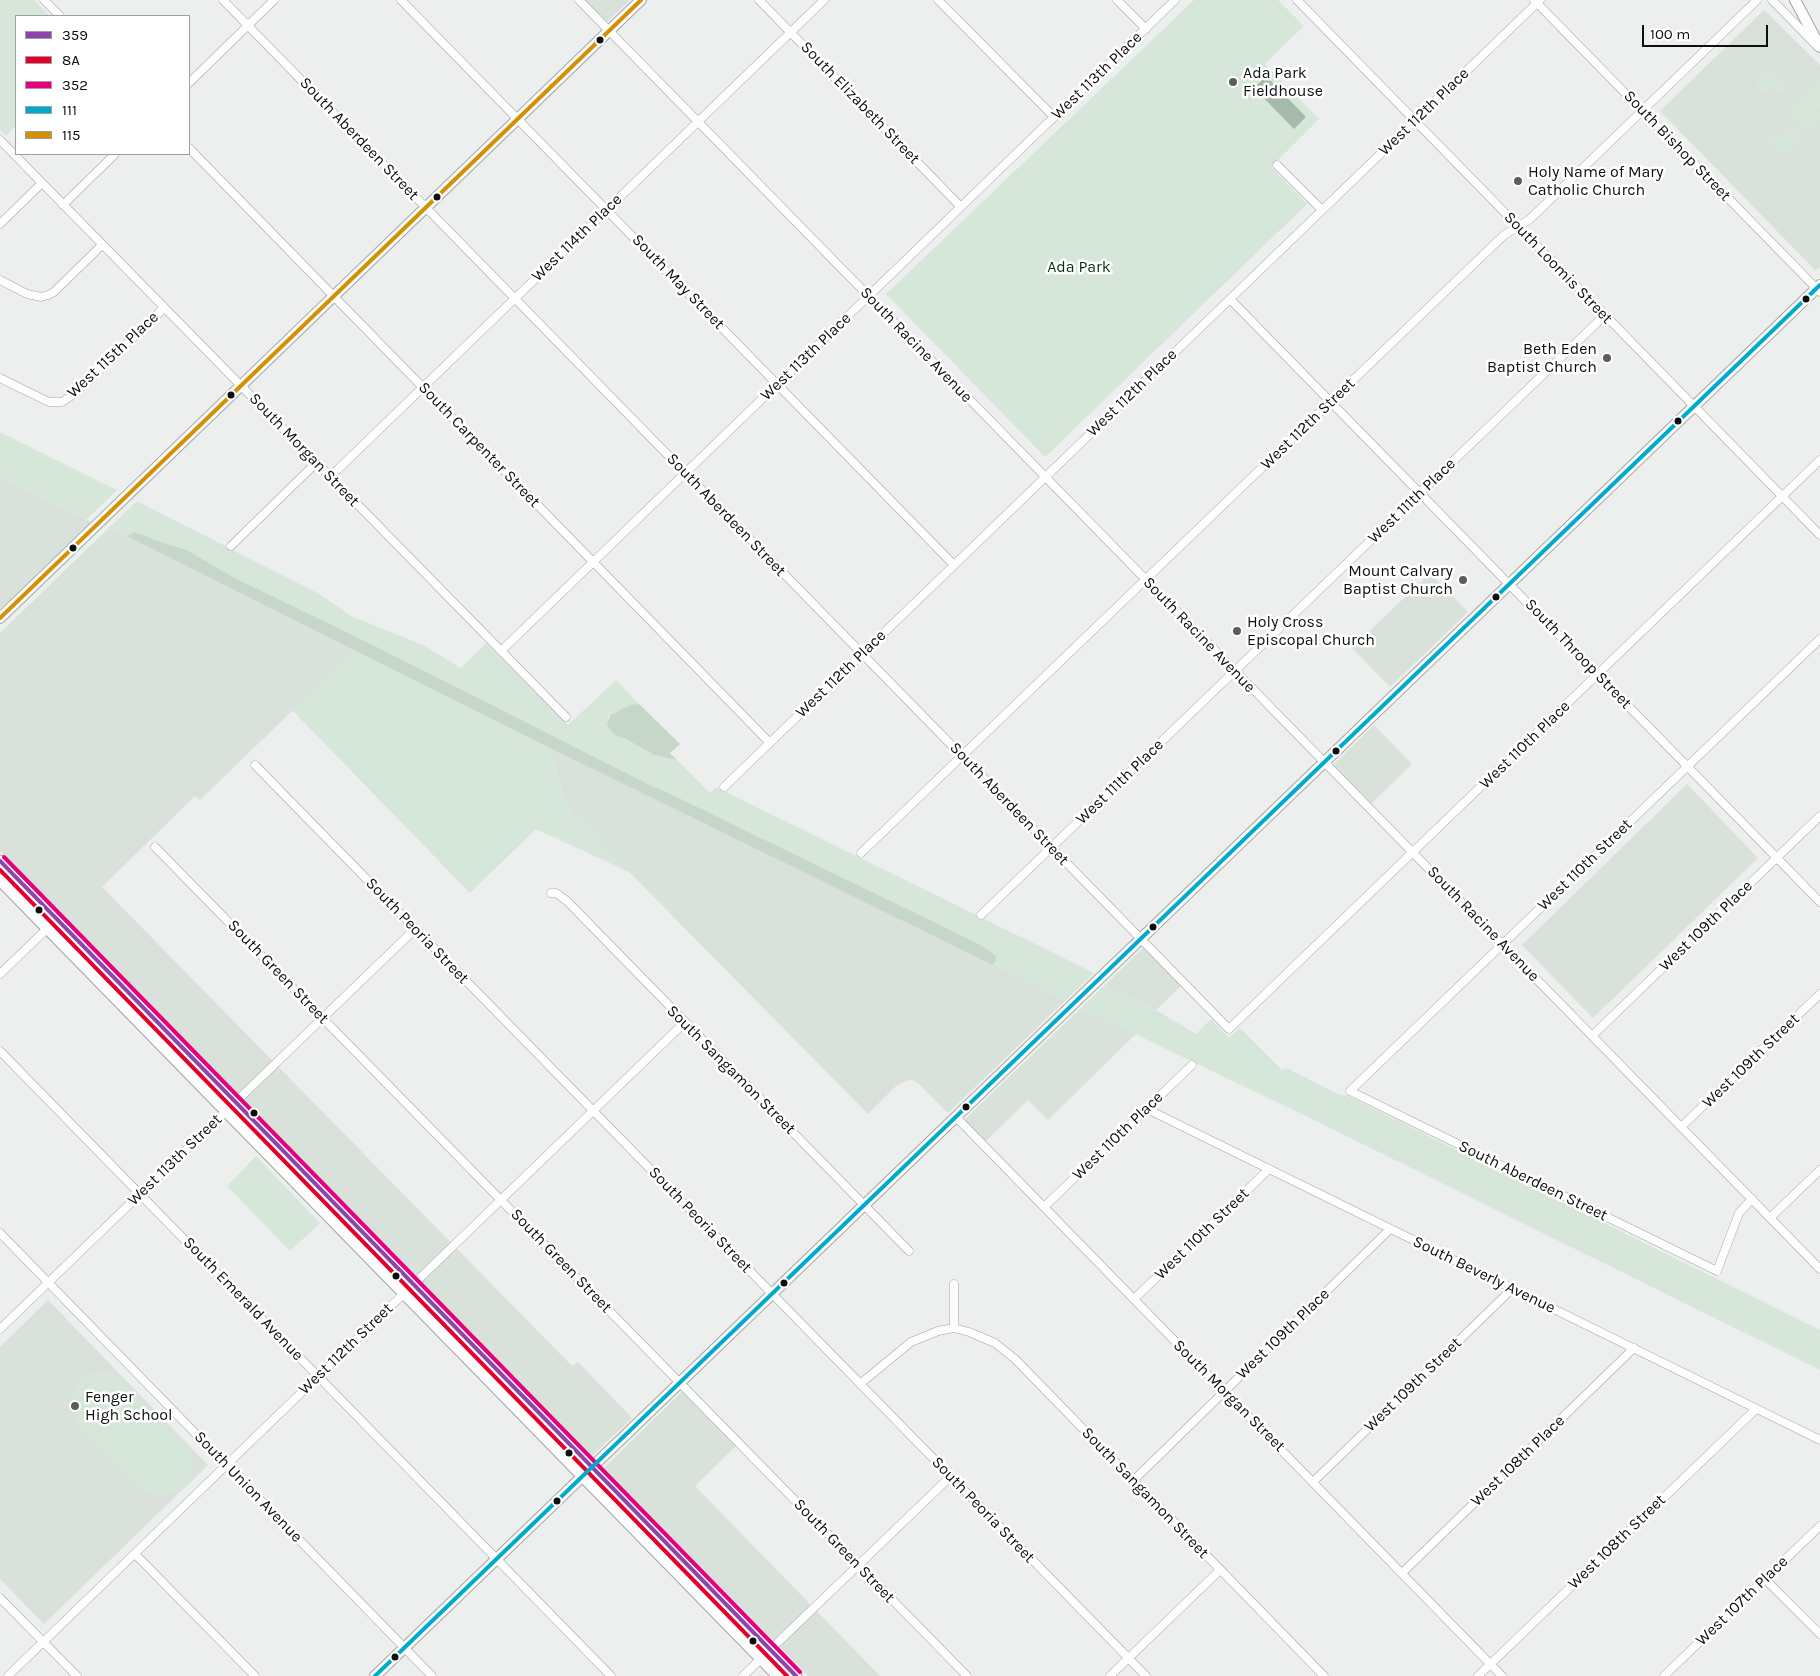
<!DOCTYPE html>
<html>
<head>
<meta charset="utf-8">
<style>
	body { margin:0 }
	#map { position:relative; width:1820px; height:1676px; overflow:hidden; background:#ecefed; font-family:Karla,sans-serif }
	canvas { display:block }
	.legend { position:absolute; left:15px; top:15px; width:175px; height:140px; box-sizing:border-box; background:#fff; border:1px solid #9e9f9f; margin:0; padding:6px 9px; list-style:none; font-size:15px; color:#0d0f0e }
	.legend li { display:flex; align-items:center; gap:10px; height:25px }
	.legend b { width:25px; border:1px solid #9e9f9f }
	.scale { position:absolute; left:1642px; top:25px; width:126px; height:22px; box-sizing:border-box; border:2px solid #0d0f0e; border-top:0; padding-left:6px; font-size:15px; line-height:18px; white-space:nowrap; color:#0d0f0e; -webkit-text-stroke:4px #fff; paint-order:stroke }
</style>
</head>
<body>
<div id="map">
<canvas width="1820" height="1676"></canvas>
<ul class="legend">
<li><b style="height:6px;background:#8e44ad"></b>359</li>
<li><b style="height:6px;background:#e4002b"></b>8A</li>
<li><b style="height:6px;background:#e5007d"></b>352</li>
<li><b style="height:6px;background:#00a9ce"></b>111</li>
<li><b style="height:6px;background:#d48f02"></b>115</li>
</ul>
<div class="scale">100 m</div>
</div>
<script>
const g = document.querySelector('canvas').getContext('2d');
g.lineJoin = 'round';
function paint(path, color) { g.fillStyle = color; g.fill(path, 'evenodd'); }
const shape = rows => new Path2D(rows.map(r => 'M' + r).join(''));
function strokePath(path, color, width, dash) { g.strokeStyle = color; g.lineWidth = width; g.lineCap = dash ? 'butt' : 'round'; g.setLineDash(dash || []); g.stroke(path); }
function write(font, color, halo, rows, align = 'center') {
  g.font = font + ' Karla,sans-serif'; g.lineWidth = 5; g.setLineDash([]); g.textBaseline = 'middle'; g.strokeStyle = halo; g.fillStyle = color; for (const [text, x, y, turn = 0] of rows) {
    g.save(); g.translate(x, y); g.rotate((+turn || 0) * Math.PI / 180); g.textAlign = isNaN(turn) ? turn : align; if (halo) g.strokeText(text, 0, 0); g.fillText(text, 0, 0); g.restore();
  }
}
const built = shape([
	[583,0,630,0,606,23],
	[1764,10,1820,65,1820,267,1816,271,1660,111],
	[0,477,91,522,0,609],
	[110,527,355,650,200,800,195,796,102,887,572,1366,578,1362,632,1418,592,1456,0,851,0,633],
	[1430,573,1468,612,1390,687,1352,648],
	[1374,725,1412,764,1368,807,1330,768],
	[550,748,1066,1000,948,1113,919,1084,913,1080,908,1080,896,1086,868,1114,567,809],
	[1687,784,1758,858,1593,1018,1522,945],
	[1146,945,1183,984,1156,1010,1104,986],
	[1081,1008,1136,1034,1048,1120,1028,1100,984,1143,963,1121],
	[48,1300,208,1465,44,1624,0,1579,0,1347],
	[685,1389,738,1444,695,1486,880,1676,808,1676,604,1468]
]);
const green = shape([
	[0,0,34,0,50,16,16,16,16,125,6,136,0,130],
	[1194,0,1278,0,1304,26,1265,64,1319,119,1271,167,1307,204,1045,457,886,294],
	[1768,71,1785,87,1778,94,1770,87,1764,93,1755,84],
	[1820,79,1820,110,1805,94],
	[1802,97,1820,115,1820,121,1810,131,1789,110],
	[1792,129,1800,137,1781,156,1766,140,1775,131,1782,138],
	[0,432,56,460,117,490,86,520,0,477],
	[137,501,319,594,351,616,425,646,461,668,486,643,568,725,616,680,639,704,625,708,611,715,608,718,607,722,616,736,624,738,654,755,677,760,710,793,716,787,1094,973,1066,1000,993,965,995,963,990,952,977,943,681,799,646,783,375,646,233,577,187,550,158,541,135,532,127,536,110,527],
	[355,650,550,748,567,809,631,873,536,829,470,893,292,710],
	[1104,986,1156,1010,1196,1034,1211,1019,1229,1038,1240,1028,1282,1070,1287,1068,1340,1095,1346,1095,1820,1330,1820,1370,1316,1121,1081,1008],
	[256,1156,320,1223,290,1251,227,1186],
	[104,1372,116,1375,189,1449,193,1459,192,1474,189,1481,179,1491,163,1495,150,1493,145,1490,75,1420,71,1408,71,1396,77,1385,85,1376,92,1373]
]);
const forest = shape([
	[135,532,158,541,187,550,233,577,375,646,646,783,681,799,977,943,995,955,996,960,993,965,550,748,127,536],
	[639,704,680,744,670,753,677,760,654,755,624,738,616,736,608,727,607,722,611,715,630,705]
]);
const water = shape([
	[1266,76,1306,117,1294,129,1254,88]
]);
const street = shape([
	[44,0,60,16],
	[223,0,1229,1029,1820,460],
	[401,0,954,565],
	[579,0,1820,1269],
	[759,0,961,207],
	[938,0,1054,117],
	[1117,0,1146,29],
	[1297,0,1820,535],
	[1534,0,1820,292],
	[1772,0,1818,47],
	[189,83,274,0],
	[0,140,566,717],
	[189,148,770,743],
	[1277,165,1322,210],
	[63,205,115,154],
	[0,224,42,183],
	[0,280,27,294,41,297,48,295,54,292,102,245],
	[1230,299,1820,902],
	[0,378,49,402,62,402,74,394,164,308],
	[330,477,824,0],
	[231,546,316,463],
	[501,651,1175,0],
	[255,765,1146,1676],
	[724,787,1540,0],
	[155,847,967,1676],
	[861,853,1504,235,1529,220,1757,0],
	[551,893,556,893,567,901,909,1251],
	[981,915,1605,315],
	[0,974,57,919],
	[1592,1036,1820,816],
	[0,1051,611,1676],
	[1147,1109,1820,1440],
	[956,1117,1502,1676],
	[1681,1127,1820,994],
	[1752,1199,1739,1213,1717,1271,1350,1091,1820,639],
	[1044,1207,1192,1065],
	[1770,1218,1820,1170],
	[0,1233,432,1676],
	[1134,1299,1269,1169],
	[954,1328,954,1284],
	[0,1329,415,929],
	[860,1384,911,1342,938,1331,954,1328,969,1332,995,1343,1015,1359,1324,1676],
	[1133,1481,1390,1229],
	[1313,1482,1512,1289],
	[135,1554,255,1676],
	[1402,1573,1634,1348],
	[1765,1579,1820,1634],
	[0,1598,77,1676],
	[8,1676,684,1023],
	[743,1676,950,1477],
	[1110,1676,1220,1570],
	[1478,1676,1756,1409],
	[1664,1676,1820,1526]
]);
const secondary = shape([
	[1795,0,1820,47],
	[0,618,641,0],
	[375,1676,1820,285]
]);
const primary = shape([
	[0,861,796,1676],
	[0,880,778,1676]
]);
const bus1 = shape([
	[0,861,796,1676]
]);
const bus2 = shape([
	[0,870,787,1676]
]);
const bus3 = shape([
	[4,857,800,1672]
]);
const bus4 = shape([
	[375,1676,1820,285]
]);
const bus5 = shape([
	[0,618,641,0]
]);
const markers = [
	[600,40,4.5,"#0d0f0e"],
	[1233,82,5,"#5b5d5c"],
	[1518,181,5,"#5b5d5c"],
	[437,197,4.5,"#0d0f0e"],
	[1806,299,4.5,"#0d0f0e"],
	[1607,358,5,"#5b5d5c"],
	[231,395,4.5,"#0d0f0e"],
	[1678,421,4.5,"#0d0f0e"],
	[73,548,4.5,"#0d0f0e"],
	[1463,580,5,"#5b5d5c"],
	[1496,597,4.5,"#0d0f0e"],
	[1237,631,5,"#5b5d5c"],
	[1336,751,4.5,"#0d0f0e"],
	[39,910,4.5,"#0d0f0e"],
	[1153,927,4.5,"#0d0f0e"],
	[966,1107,4.5,"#0d0f0e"],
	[254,1113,4.5,"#0d0f0e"],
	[396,1276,4.5,"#0d0f0e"],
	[784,1283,4.5,"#0d0f0e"],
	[75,1406,5,"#5b5d5c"],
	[569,1453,4.5,"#0d0f0e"],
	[557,1501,4.5,"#0d0f0e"],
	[753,1641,4.5,"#0d0f0e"],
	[395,1657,4.5,"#0d0f0e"]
];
const poiNames = [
	["Ada Park",1243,73],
	["Fieldhouse",1243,91],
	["Holy Name of Mary",1528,172],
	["Catholic Church",1528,190],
	["Beth Eden",1597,349,"right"],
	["Baptist Church",1597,367,"right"],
	["Mount Calvary",1453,571,"right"],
	["Baptist Church",1453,589,"right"],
	["Holy Cross",1247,622],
	["Episcopal Church",1247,640],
	["Fenger",85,1397],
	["High School",85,1415]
];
const streetNames = [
	["West 113th Place",1097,76,-44],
	["South Elizabeth Street",860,103,46],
	["West 112th Place",1424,112,-44],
	["South Aberdeen Street",359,139,46],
	["South Bishop Street",1677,146,46],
	["West 114th Place",577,238,-44],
	["South Loomis Street",1558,268,46],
	["South May Street",678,282,46],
	["South Racine Avenue",916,345,46],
	["West 115th Place",113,355,-43],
	["West 113th Place",806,357,-44],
	["West 112th Place",1132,393,-44],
	["West 112th Street",1308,424,-44],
	["South Carpenter Street",479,445,46],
	["South Morgan Street",304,450,46],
	["West 111th Place",1412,501,-44],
	["South Aberdeen Street",726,515,46],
	["South Racine Avenue",1199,635,46],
	["South Throop Street",1578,654,46],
	["West 112th Place",841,674,-44],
	["West 110th Place",1525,745,-44],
	["West 111th Place",1120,782,-44],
	["South Aberdeen Street",1009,804,46],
	["West 110th Street",1585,865,-44],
	["South Racine Avenue",1483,924,46],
	["West 109th Place",1706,926,-44],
	["South Peoria Street",417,931,46],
	["South Green Street",278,972,46],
	["West 109th Street",1751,1061,-44],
	["South Sangamon Street",731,1070,45],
	["West 110th Place",1118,1136,-44],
	["West 113th Street",175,1160,-44],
	["South Aberdeen Street",1533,1181,26],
	["South Peoria Street",700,1220,46],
	["West 110th Street",1202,1234,-44],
	["South Green Street",561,1261,46],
	["South Beverly Avenue",1484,1275,26],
	["South Emerald Avenue",243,1299,46],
	["West 109th Place",1283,1334,-44],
	["West 112th Street",346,1349,-44],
	["West 109th Street",1413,1385,-44],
	["South Morgan Street",1229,1396,45],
	["West 108th Place",1518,1461,-44],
	["South Union Avenue",248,1487,46],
	["South Sangamon Street",1145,1493,46],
	["South Peoria Street",983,1510,46],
	["West 108th Street",1617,1542,-44],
	["South Green Street",844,1551,46],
	["West 107th Place",1742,1601,-44]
];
const parkNames = [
	["Ada Park",1079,267]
];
paint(built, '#d9e1db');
paint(green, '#d6e7da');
paint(forest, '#c6d7c9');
paint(water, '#a5baa9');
strokePath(street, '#a3a5a3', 9);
strokePath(secondary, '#a3a5a3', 12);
strokePath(primary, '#a3a5a3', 13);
strokePath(street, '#fcfdfc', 8);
strokePath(secondary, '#fcfdfc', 10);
strokePath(primary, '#fcfdfc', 11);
strokePath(bus1, '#8e44ad', 4);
strokePath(bus2, '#e4002b', 4);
strokePath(bus3, '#e5007d', 4);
strokePath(bus4, '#00a9ce', 4);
strokePath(bus5, '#d48f02', 4);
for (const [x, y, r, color] of markers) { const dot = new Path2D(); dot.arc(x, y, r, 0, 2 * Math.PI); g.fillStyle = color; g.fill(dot); strokePath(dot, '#fff', 2); }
write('16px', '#0d0f0e', '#fff', poiNames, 'left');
write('16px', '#0d0f0e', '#fff', streetNames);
write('16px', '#023516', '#fff', parkNames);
</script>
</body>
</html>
